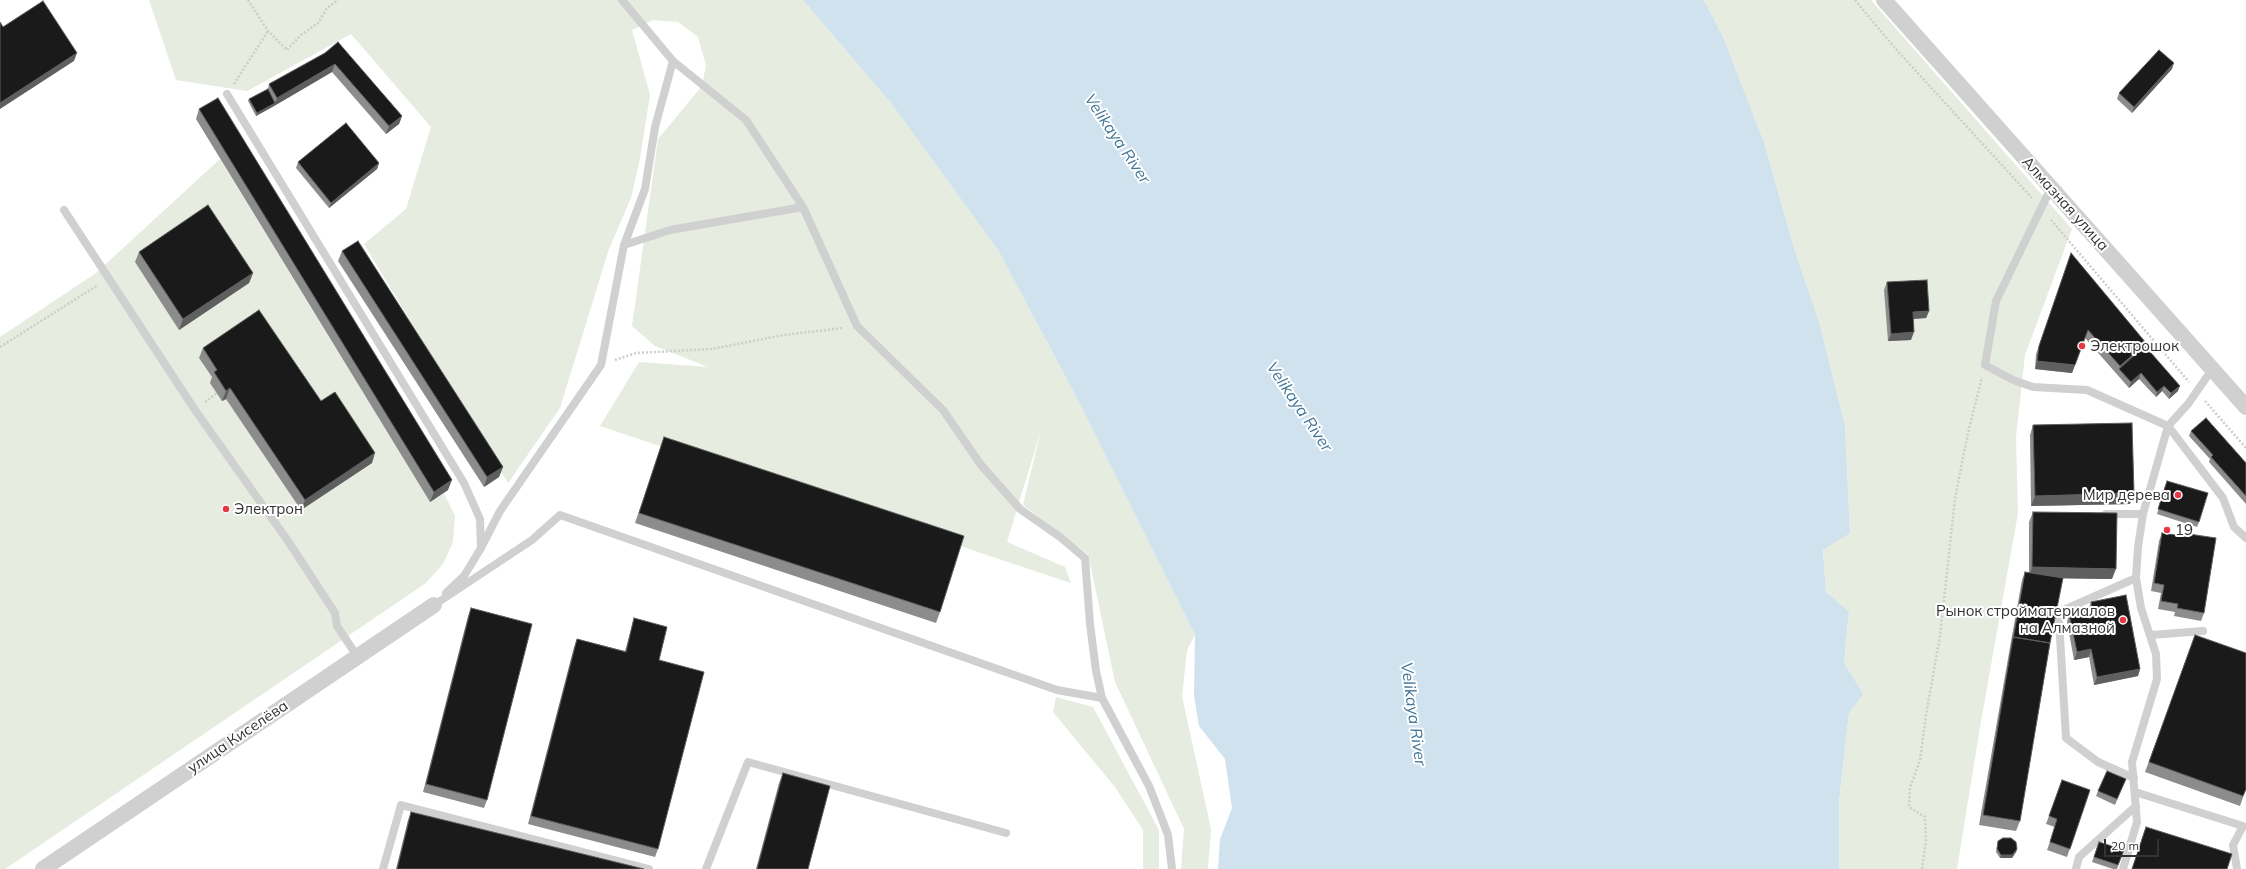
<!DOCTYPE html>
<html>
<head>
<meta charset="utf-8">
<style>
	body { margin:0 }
	#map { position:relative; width:2246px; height:869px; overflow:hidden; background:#fff; font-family:Mulish,sans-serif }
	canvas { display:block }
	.scale { position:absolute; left:2104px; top:839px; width:55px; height:18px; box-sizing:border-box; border:2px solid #333; border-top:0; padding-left:5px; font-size:12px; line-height:14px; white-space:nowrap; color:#333; -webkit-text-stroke:3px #fff; paint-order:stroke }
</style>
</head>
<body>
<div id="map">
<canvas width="2246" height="869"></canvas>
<div class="scale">20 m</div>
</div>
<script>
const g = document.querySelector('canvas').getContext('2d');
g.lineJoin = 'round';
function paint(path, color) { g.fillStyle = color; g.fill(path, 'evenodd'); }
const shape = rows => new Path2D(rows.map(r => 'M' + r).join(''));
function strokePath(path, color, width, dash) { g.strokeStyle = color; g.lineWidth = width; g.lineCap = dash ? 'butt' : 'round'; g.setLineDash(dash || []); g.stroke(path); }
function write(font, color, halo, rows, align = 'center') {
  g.font = font + ' Mulish,sans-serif'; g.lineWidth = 4; g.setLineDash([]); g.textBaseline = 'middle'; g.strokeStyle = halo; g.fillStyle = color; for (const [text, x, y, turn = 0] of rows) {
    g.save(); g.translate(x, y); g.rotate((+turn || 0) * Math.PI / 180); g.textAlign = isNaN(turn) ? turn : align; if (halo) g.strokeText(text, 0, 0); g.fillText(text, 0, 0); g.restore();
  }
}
const green = shape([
	[149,0,803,0,891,103,998,250,1079,402,1195,635,1187,650,1182,696,1211,829,1208,869,1181,869,1184,829,1115,682,1088,554,1023,505,1041,430,1007,542,1065,567,1071,583,600,426,639,362,708,367,655,346,632,326,658,139,702,86,706,65,698,37,678,22,653,20,632,30,650,95,640,158,631,198,609,249,560,408,508,483,364,244,406,209,431,127,351,34,247,91,176,80],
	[1704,0,1871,0,2072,229,2025,355,2016,437,2018,513,1980,727,1957,869,1839,869,1839,802,1849,713,1862,694,1844,663,1849,613,1826,592,1823,550,1850,532,1845,426,1820,325,1793,245,1764,142,1723,37],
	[220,159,430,502,444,493,455,516,453,542,443,564,426,583,5,869,0,869,0,337,96,273],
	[1056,697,1093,707,1159,830,1159,869,1143,869,1143,830,1115,787,1053,712]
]);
const water = shape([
	[803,0,1704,0,1723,37,1764,142,1793,245,1820,325,1845,426,1850,533,1823,550,1826,592,1849,612,1844,663,1863,694,1849,713,1839,802,1839,869,1218,869,1220,839,1232,808,1225,759,1199,726,1194,695,1195,635,1079,402,998,250,891,103]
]);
const path = shape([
	[248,0,268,31,287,50,301,35,318,23,327,8,338,0],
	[1855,0,1894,47,2032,198],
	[234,84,268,31],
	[2051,220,2189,382],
	[0,347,98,285],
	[615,360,636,353,712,349,784,335,843,328],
	[2205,401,2246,448],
	[205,402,217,393],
	[1922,869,1926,842,1925,817,1909,807,1910,788,1920,760,1926,715,1940,636,1955,498,1968,433,1982,377]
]);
const lane = shape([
	[622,0,673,61,746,120,803,207,857,326,943,410,981,465,1020,509,1060,537,1085,558,1090,624,1096,671,1102,698,1149,786,1160,814,1168,835,1172,869],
	[227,94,464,483,480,519,481,547],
	[2051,188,1996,301,1985,365,2013,380,2033,387,2087,390,2168,426,2223,498,2234,527,2246,538],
	[64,210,195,410,288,541,335,613,337,626,357,656],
	[624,245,670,230,803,207],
	[2106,514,2143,514],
	[446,593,464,576,481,548,500,511,601,365,624,245,645,189,655,127,673,61],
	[434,605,532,540,560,515,1057,690,1102,698],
	[2151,635,2203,631],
	[2134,778,2098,762,2066,738,2059,620,2066,609,2136,578],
	[2135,792,2243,826,2233,845,2237,869],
	[383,869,401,805,649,869],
	[706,869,748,762,1006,833],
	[2076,869,2079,857,2136,806],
	[2123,869,2137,822,2132,762,2157,679,2156,654,2141,608,2136,578,2138,547,2143,514,2168,426,2188,404,2213,368]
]);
const street = shape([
	[1884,0,2246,407],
	[43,869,434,605]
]);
const wall = shape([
	[325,53,402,116,399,124,386,134,332,72,274,106,256,116,248,101,249,99,268,89,269,84],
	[2172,69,2132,113,2117,99,2119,93],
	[199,109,448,490,430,502,196,119],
	[298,162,379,163,377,169,329,208,296,168],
	[342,251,503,467,499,477,484,487,338,261],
	[139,252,253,273,249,283,179,330,135,262],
	[2071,253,2146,343,2145,346,2178,391,2169,399,2162,391,2156,397,2139,379,2129,388,2085,338,2072,373,2035,369,2036,354],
	[1887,282,1929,311,1926,318,1913,319,1911,340,1888,341,1884,290],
	[203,348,321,401,372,463,301,510,226,399,222,401,210,383,212,377,199,358],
	[2033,425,2130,504,2031,506,2030,435],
	[2191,431,2246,463,2246,504,2209,462,2210,459,2189,436],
	[664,437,940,612,936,623,635,523],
	[2165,486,2199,522,2197,527,2157,514],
	[2033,512,2112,579,2061,578,2020,821,2016,831,1979,825,2010,647,2022,580,2025,572,2029,573,2029,522],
	[2162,533,2188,537,2189,534,2204,613,2201,621,2174,616,2175,612,2158,609,2161,593,2151,591,2159,541],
	[2091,602,2140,669,2138,676,2094,685,2089,657,2074,660,2067,622,2069,614,2088,610],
	[471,608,487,800,484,808,423,792,468,616],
	[634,618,659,660,658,849,655,857,528,824,574,647,577,639,625,651,632,626],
	[2195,635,2246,789,2240,806,2145,772],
	[783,773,808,869,756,869,779,783],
	[2062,780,2090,790,2067,857,2047,850,2055,827,2046,824],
	[2124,784,2115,805,2096,796,2098,791],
	[411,812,644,869,396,869,408,820],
	[2146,827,2227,869,2132,869],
	[1998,841,2017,849,2016,852,2012,858,2000,858,1996,852],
	[2099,842,2124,850,2117,869,2113,869,2092,862]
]);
const shadedWall = shape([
	[77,53,74,61,0,109,0,103],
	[2174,63,2172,69,2132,113,2134,107],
	[335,64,332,72,274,106,256,116,257,113,275,103,277,98],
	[402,116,399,124,386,134,389,126],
	[379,163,377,169,329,208,331,203],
	[253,273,249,283,179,330,183,319],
	[1929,311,1926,318,1910,319,1913,312],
	[1914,332,1911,340,1888,341,1891,334],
	[2146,343,2143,351,2119,369,2120,366],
	[2037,361,2075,365,2072,373,2035,369],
	[2141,373,2139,379,2129,388,2131,382],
	[2164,386,2162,391,2156,397,2157,392],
	[2180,386,2178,391,2169,399,2171,393],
	[230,388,226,399,222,401,226,391],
	[375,453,372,463,301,510,305,500],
	[503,467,499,477,484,487,487,477],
	[452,480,448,490,430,502,434,492],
	[2134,493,2130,504,2031,506,2035,496],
	[2032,567,2116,569,2112,579,2029,578],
	[2091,649,2089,657,2074,660,2077,652],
	[2140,669,2138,676,2094,685,2097,677],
	[2017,849,2016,852,2012,858,2000,858,2001,855]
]);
const building = shape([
	[43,1,77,53,0,103,0,22,3,27,43,1],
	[338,42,402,116,389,126,335,64,277,98,269,84,325,53,338,42],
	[2159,50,2174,63,2134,107,2119,93,2159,50],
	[268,89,275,103,257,113,249,99,268,89],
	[218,98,452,480,434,492,199,109,218,98],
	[346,123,379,163,331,203,298,162,346,123],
	[208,205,253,273,183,319,139,252,208,205],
	[358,241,503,467,487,477,342,251,358,241],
	[2071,253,2146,343,2120,366,2088,330,2075,365,2037,361,2039,346,2071,253],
	[1927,280,1929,311,1913,312,1914,332,1891,334,1887,282,1927,280],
	[259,310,321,401,335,392,375,453,305,500,230,388,226,391,214,372,217,370,203,348,259,310],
	[2145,346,2180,386,2171,393,2164,386,2157,392,2141,373,2131,382,2119,369,2145,346],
	[2206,418,2246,463,2246,496,2211,457,2213,455,2191,431,2206,418],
	[2132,423,2134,493,2035,496,2033,425,2132,423],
	[664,437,964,536,940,612,639,513,664,437],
	[2167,481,2208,493,2199,522,2158,509,2167,481],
	[2033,512,2117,513,2116,569,2032,567,2033,512],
	[2162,533,2189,537,2189,534,2216,538,2204,613,2177,608,2178,604,2161,601,2164,585,2154,583,2162,533],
	[2025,572,2063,578,2050,643,2013,637,2013,639,2025,572],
	[2126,595,2140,669,2097,677,2091,649,2077,652,2069,614,2092,610,2091,602,2126,595],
	[471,608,532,624,487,800,426,784,471,608],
	[634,618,667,627,659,660,704,672,658,849,531,816,577,639,626,652,634,618],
	[2195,635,2246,653,2246,789,2243,796,2149,762,2195,635],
	[2013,637,2050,643,2020,821,1983,815,2013,637],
	[2107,771,2126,779,2117,799,2098,791,2107,771],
	[783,773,830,786,808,869,757,869,783,773],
	[2062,780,2090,790,2070,849,2050,842,2057,819,2049,816,2062,780],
	[411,812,644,869,397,869,411,812],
	[2146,827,2232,854,2227,869,2132,869,2146,827],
	[2003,838,2011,838,2016,842,2017,849,2012,855,2001,855,1997,849,1998,841,2003,838],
	[2099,842,2124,850,2118,865,2094,857,2099,842]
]);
const markers = [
	[2082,346,4,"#e63946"],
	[2178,495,4,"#e63946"],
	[226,509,4,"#e63946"],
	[2167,530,4,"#e63946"],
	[2123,620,4,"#e63946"]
];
const streetNames = [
	["Алмазная улица",2065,204,48],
	["улица Киселёва",238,737,-34]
];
const poiNames = [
	["Электрошок",2090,346],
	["Мир дерева",2170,495,"right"],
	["Электрон",234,509],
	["19",2175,530],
	["Рынок стройматериалов",2115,611,"right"],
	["на Алмазной",2115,628,"right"]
];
const waterNames = [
	["Velikaya River",1117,139,56],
	["Velikaya River",1299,407,56],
	["Velikaya River",1413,714,82]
];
paint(green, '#e6ecdf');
paint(water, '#cfe2ee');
strokePath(path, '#cdcdcd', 2.5, [2, 2]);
strokePath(lane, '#d0d0d0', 8);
strokePath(street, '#d0d0d0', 16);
paint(wall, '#8c8c8c');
paint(shadedWall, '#5f5f5f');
paint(building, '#1a1a1a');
strokePath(building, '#5f5f5f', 1);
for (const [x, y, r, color] of markers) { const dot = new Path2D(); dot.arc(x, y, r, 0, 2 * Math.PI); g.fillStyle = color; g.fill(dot); strokePath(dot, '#fff', 1.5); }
write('15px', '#333', '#fff', streetNames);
write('15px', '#333', '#fff', poiNames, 'left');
write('italic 16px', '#3f7597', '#fff', waterNames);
</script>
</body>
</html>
